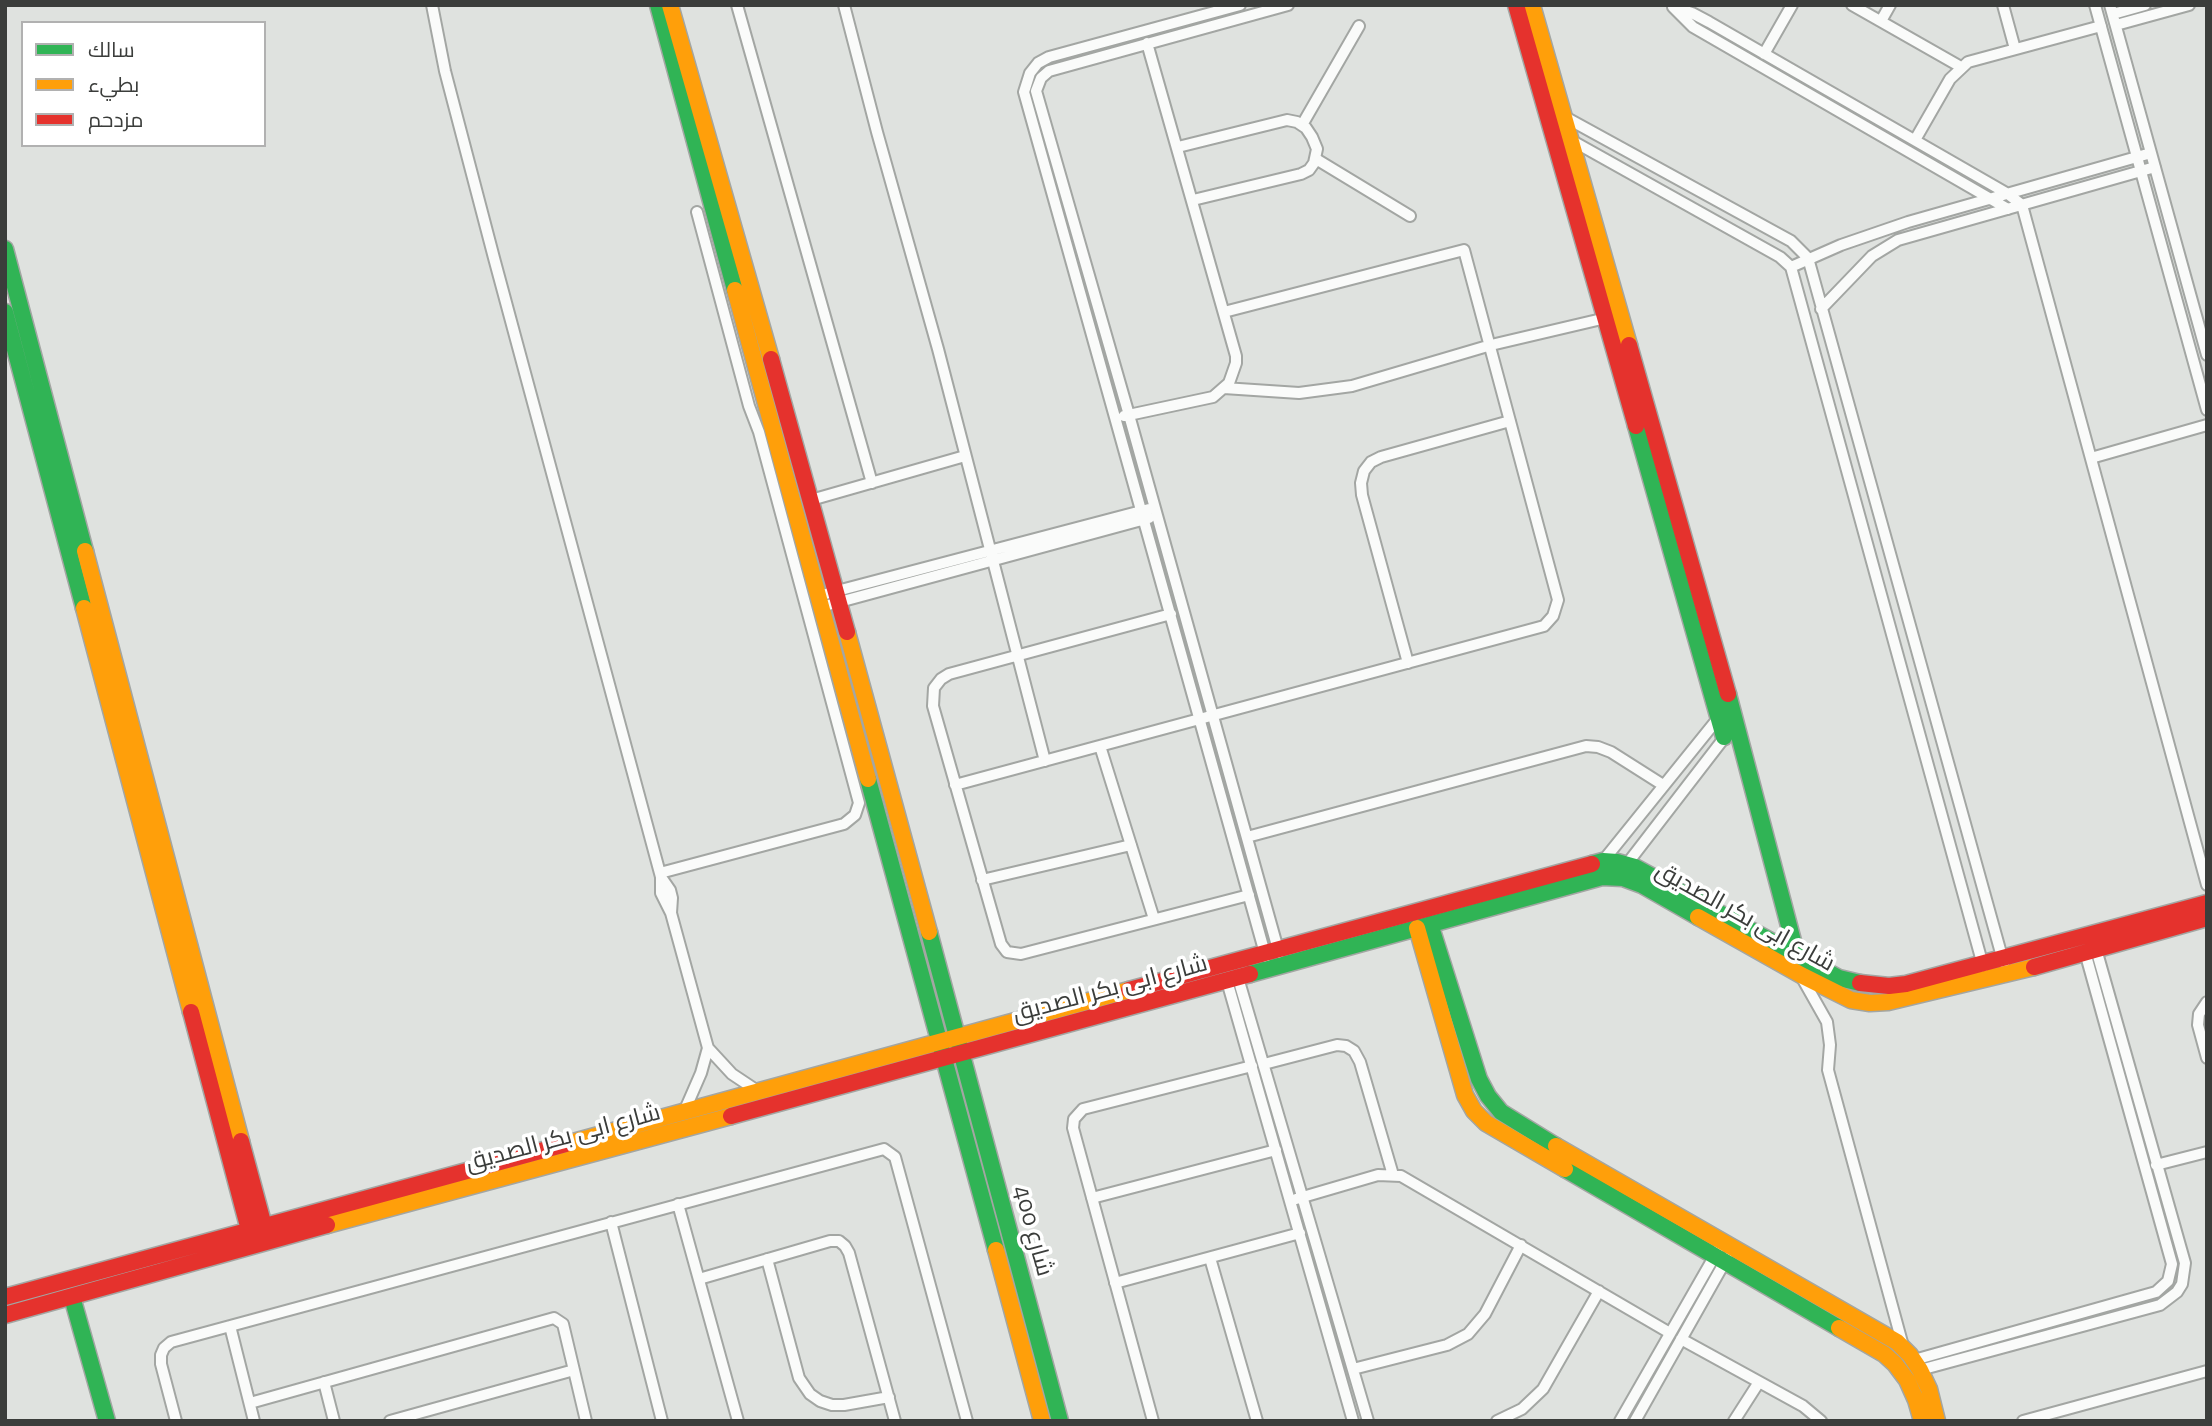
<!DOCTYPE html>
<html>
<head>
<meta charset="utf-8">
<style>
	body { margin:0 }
	#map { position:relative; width:2212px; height:1426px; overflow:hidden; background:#dfe2df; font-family:"Zilla Slab",Cairo,serif }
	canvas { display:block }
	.frame { position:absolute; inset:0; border:7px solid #3b3d3b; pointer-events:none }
	.legend { position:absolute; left:21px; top:21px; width:245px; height:126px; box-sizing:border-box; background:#fff; border:2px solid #b1b1b1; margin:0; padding:9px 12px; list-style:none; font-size:21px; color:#3b3d3b }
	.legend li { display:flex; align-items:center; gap:14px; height:35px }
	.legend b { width:35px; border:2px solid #b1b1b1 }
</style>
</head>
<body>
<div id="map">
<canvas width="2212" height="1426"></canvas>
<div class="frame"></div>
<ul class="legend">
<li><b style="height:9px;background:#30b455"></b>سالك</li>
<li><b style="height:9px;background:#ff9f0a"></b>بطيء</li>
<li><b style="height:9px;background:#e5322d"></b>مزدحم</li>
</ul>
</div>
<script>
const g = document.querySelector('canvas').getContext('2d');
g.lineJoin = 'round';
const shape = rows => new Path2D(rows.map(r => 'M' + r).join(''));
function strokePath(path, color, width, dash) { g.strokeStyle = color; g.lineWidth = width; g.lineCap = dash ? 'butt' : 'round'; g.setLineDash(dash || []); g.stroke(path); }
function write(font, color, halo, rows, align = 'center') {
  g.font = font + ' "Zilla Slab",Cairo,serif'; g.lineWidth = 7; g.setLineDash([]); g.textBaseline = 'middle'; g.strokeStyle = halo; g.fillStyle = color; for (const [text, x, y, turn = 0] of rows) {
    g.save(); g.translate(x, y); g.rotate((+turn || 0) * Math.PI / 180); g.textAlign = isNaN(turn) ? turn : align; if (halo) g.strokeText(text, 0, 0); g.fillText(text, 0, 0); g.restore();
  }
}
const street = shape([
	[432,5,445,71,494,258,661,877,661,893,671,913,708,1048,732,1074,759,1092],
	[737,5,872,483],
	[844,5,877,132,938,349,1045,761],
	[1240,5,1049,57,1038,63,1030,73,1024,92,1266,957],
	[1852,5,1961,67],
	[2003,5,2015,49],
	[2095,5,2207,410],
	[2110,5,2207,355],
	[1673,7,1692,13,1709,22,2008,194,2022,205,2207,885],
	[1673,7,1693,27,2008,209],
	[2113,14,2145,5],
	[1881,21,1890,5],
	[2116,25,2189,5],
	[1764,54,1792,5],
	[1563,116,1780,235,1791,241,1808,258,2004,964],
	[1302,125,1359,26],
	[1569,139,1780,257,1791,267,1984,969],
	[1915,140,1950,79,1968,62,2101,26],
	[1178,147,1287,120,1297,122,1306,128,1312,137,1317,149,1314,163,1309,170,1301,174,1193,200],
	[1316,159,1410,216],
	[1791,267,1841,245,1908,222,2151,153],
	[1821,309,1872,256,1898,240,2155,167],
	[1224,388,1299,393,1352,386,1491,345,1606,318],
	[1124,416,1213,397,1229,383,1236,363,1236,356,1147,43],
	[2091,458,2207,425],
	[811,500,965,456],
	[818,596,1149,509],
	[821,607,1149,518],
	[1171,614,949,674,941,679,934,688,933,706,1001,944,1007,952,1021,954,1249,895],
	[1408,663,1362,495,1361,483,1364,471,1371,462,1381,457,1510,421],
	[1100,746,1154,919],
	[955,785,1544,626,1553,616,1558,600,1464,250,1224,312],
	[1247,837,1586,746,1598,747,1611,752,1663,785],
	[1603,861,1720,716],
	[1627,864,1728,733],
	[660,873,844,824,855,815,859,803,759,432,749,406,697,212],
	[661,877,670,890,672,898,671,913],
	[982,880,1131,845],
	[1279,953,1129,415,1036,91,1041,78,1049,71,1288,5],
	[1801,976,1827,1022,1830,1045,1828,1070,1903,1346],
	[1238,978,1368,1421],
	[1227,981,1353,1421],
	[2207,1002,2199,1014,2198,1025,2207,1058],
	[1264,1064,1337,1045,1346,1046,1354,1051,1360,1062,1393,1175],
	[684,1112,701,1073,708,1048],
	[2156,1165,2207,1152],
	[1092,1198,1276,1150],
	[1296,1199,1378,1175,1401,1176,1670,1333],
	[678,1204,738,1421],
	[611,1222,662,1421],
	[1210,1258,1257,1421],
	[767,1259,799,1378,810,1394,820,1401,832,1405,844,1405,889,1397],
	[699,1279,830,1241,839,1241,845,1246,849,1253,895,1421],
	[1115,1283,1300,1233],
	[230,1326,254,1421],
	[1681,1339,1803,1406,1821,1421],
	[1914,1360,2156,1292,2168,1281,2172,1264,2085,952],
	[1353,1369,1447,1345,1468,1334,1485,1314,1521,1245],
	[1920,1370,2160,1305,2177,1292,2182,1284,2185,1263,2096,949],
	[324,1382,334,1421],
	[250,1403,554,1318,563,1324,586,1421],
	[176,1421,161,1364,161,1355,164,1348,171,1342,884,1149,895,1157,967,1421],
	[390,1421,574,1370],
	[1153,1421,1073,1128,1074,1119,1083,1109,1252,1066],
	[1497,1421,1522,1409,1543,1389,1599,1291],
	[1620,1421,1718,1250],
	[1635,1421,1727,1258],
	[1734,1421,1759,1382],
	[2023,1421,2207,1371]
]);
const fast = shape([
	[658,5,735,290],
	[5,249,85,551],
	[5,312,84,608],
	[1636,426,1724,737],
	[1728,694,1798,960],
	[868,779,996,1250],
	[1592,864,1603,861,1617,862,1635,867,1839,978,1860,983],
	[1430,924,1479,1079,1488,1096,1501,1112,1556,1146],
	[929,932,1060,1421],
	[1250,974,1602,877,1623,878,1642,885,1698,917],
	[1565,1169,1839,1328],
	[72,1297,107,1421]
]);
const slow = shape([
	[670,5,771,359],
	[1532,5,1629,345],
	[735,290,868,779],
	[85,551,241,1141],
	[84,608,191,1012],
	[847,632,929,932],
	[1698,917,1801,975,1851,1000,1870,1003,1888,1002,2034,967],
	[1417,928,1465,1095,1474,1111,1486,1123,1565,1169],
	[566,1144,1129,990],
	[1556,1146,1897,1342,1910,1355,1920,1370,1929,1389,1937,1421],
	[327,1225,731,1116],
	[996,1250,1042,1421],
	[1839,1328,1884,1354,1895,1364,1907,1380,1916,1400,1922,1421]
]);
const jam = shape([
	[1516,5,1636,426],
	[1629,345,1728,694],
	[771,359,847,632],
	[2034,967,2207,918],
	[1860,983,1889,986,1906,984,2207,903],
	[1129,990,1592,864],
	[191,1012,249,1230],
	[731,1116,1250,974],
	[241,1141,264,1226],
	[5,1297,566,1144],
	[5,1315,327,1225]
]);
const streetNames = [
	["شارع ابى بكر الصديق",1745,917,29],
	["شارع ابى بكر الصديق",1110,989,-15],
	["شارع ابى بكر الصديق",563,1138,-15],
	["شارع 400",1033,1231,75]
];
strokePath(street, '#a3a6a3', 14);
strokePath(fast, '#a3a6a3', 19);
strokePath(slow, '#a3a6a3', 19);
strokePath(jam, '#a3a6a3', 19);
strokePath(street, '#fafbfa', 10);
strokePath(fast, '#30b455', 16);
strokePath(slow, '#ff9f0a', 16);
strokePath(jam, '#e5322d', 16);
write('24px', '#3b3d3b', '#fff', streetNames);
</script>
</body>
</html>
